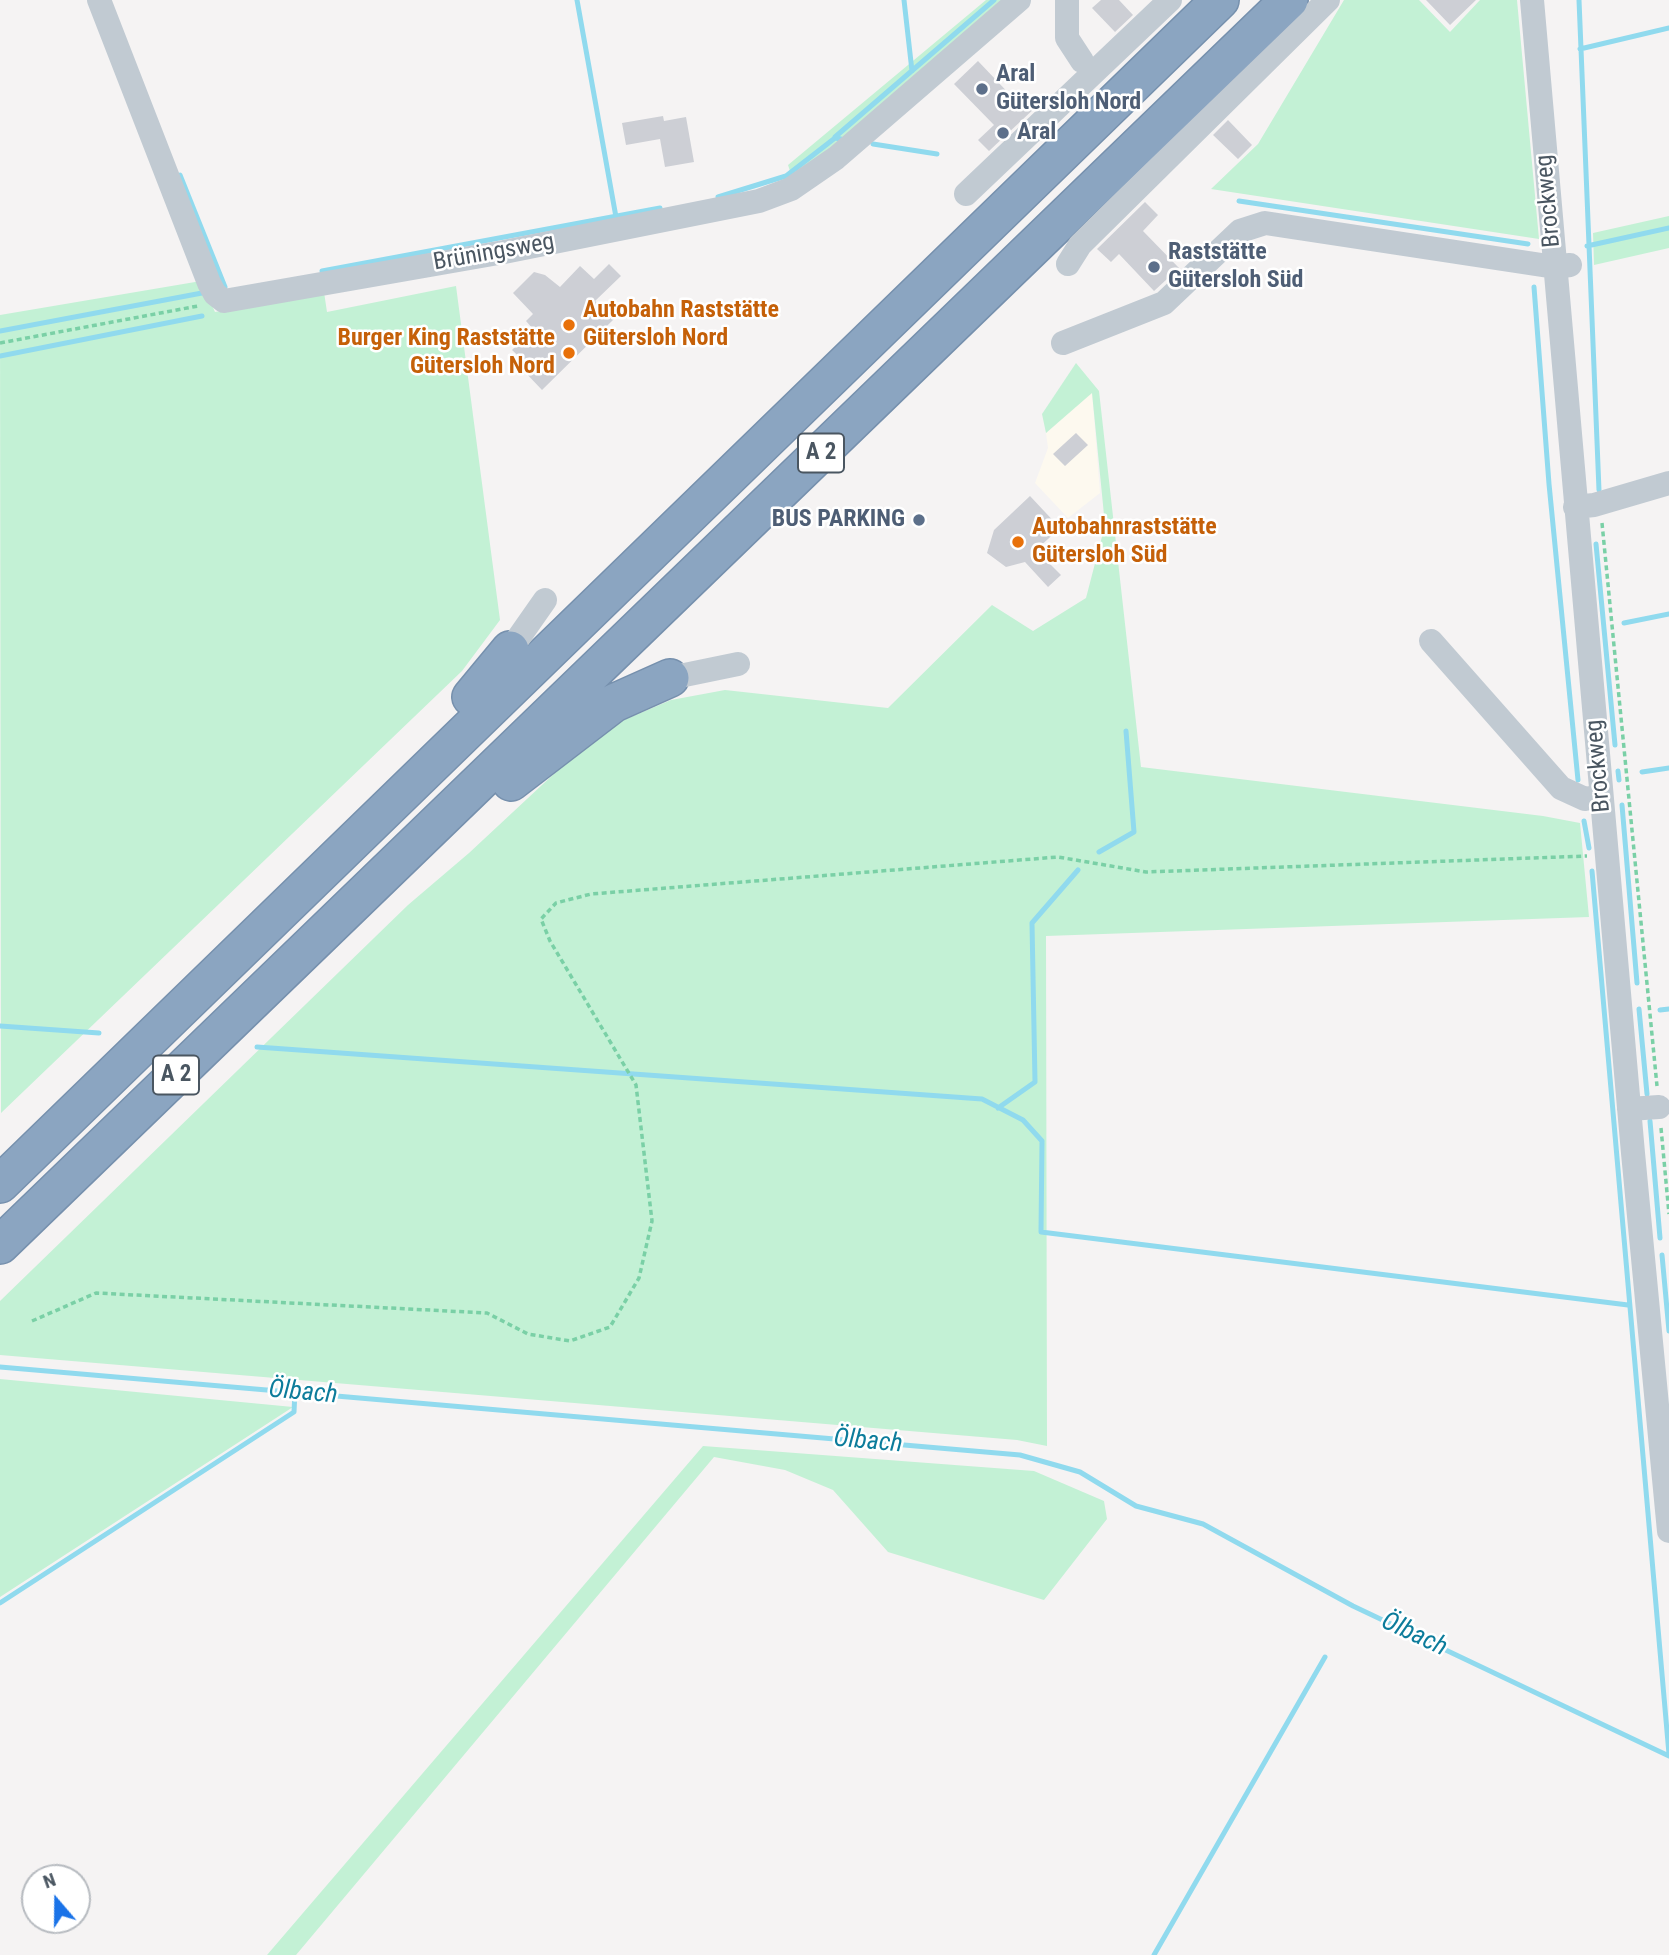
<!DOCTYPE html>
<html>
<head>
<meta charset="utf-8">
<style>
	body { margin:0 }
	#map { position:relative; width:1669px; height:1955px; overflow:hidden; background:#f5f3f3; font-family:"Roboto Condensed",sans-serif }
	canvas { display:block }
	.north { position:absolute; left:21px; top:1864px; width:70px; height:70px; box-sizing:border-box; background:#fff; border:2px solid #b7bbc0; border-radius:50%; rotate:340deg; font-size:19px; font-weight:700; line-height:28px; text-align:center; color:#4a5661 }
	.north::after { content:''; display:block; margin:auto; width:24px; height:32px; background:#1a73e8; clip-path:polygon(50% 0,100% 100%,50% 72%,0 100%) }
</style>
</head>
<body>
<div id="map">
<canvas width="1669" height="1955"></canvas>
<div class="north">N</div>
</div>
<script>
const g = document.querySelector('canvas').getContext('2d');
g.lineJoin = 'round';
function paint(path, color) { g.fillStyle = color; g.fill(path, 'evenodd'); }
const shape = rows => new Path2D(rows.map(r => 'M' + r).join(''));
function strokePath(path, color, width, dash) { g.strokeStyle = color; g.lineWidth = width; g.lineCap = dash ? 'butt' : 'round'; g.setLineDash(dash || []); g.stroke(path); }
function write(font, color, halo, rows, align = 'center') {
  g.font = font + ' "Roboto Condensed",sans-serif'; g.lineWidth = 5; g.setLineDash([]); g.textBaseline = 'middle'; g.strokeStyle = halo; g.fillStyle = color; for (const [text, x, y, turn = 0] of rows) {
    g.save(); g.translate(x, y); g.rotate((+turn || 0) * Math.PI / 180); g.textAlign = isNaN(turn) ? turn : align; if (halo) g.strokeText(text, 0, 0); g.fillText(text, 0, 0); g.restore();
  }
}
const commercial = shape([
	[1092,392,1100,493,1068,518,1035,483,1048,448,1046,433]
]);
const green = shape([
	[986,0,1009,0,793,180,788,165],
	[1344,0,1419,0,1450,32,1480,0,1517,0,1539,239,1211,189,1258,144],
	[1669,216,1669,248,1594,265,1593,233],
	[201,281,215,312,324,292,327,312,456,286,500,620,462,671,1,1113,0,315],
	[1076,363,1099,391,1141,767,1543,816,1580,823,1589,917,1046,936,1047,1446,1017,1440,0,1355,0,1301,408,905,469,853,586,744,619,722,671,700,725,690,888,708,992,605,1033,631,1086,598,1105,525,1092,393,1046,433,1042,414],
	[0,1379,293,1407,0,1597],
	[703,1446,1034,1471,1104,1501,1107,1519,1044,1600,888,1552,833,1490,785,1470,714,1457,296,1955,267,1955]
]);
const stream = shape([
	[577,0,616,217],
	[904,0,912,71],
	[1579,0,1599,490],
	[1580,49,1669,28],
	[835,137,994,0],
	[873,144,937,154],
	[180,175,225,287],
	[718,197,786,176,835,138,841,139],
	[1239,201,1528,244],
	[1587,246,1669,228],
	[322,271,660,208],
	[1534,287,1549,484,1578,780],
	[0,331,202,293],
	[0,356,202,316],
	[1596,544,1615,745],
	[1624,623,1669,614],
	[1618,771,1619,780],
	[1642,772,1669,768],
	[1622,805,1637,983],
	[1584,821,1589,848],
	[1099,852,1134,832,1126,731],
	[1592,871,1669,1754],
	[1639,1009,1647,1094],
	[1660,1010,1669,1009],
	[0,1026,99,1033],
	[257,1047,982,1099,1023,1120,1042,1141,1041,1232,1628,1305],
	[998,1108,1035,1082,1032,923,1078,870],
	[1650,1121,1660,1238],
	[1662,1255,1669,1331],
	[0,1367,1020,1455,1080,1472,1136,1506,1203,1524,1353,1606,1669,1756],
	[0,1603,294,1412,295,1391],
	[1154,1955,1325,1657]
]);
const building = shape([
	[1101,0,1119,0,1133,15,1115,32,1092,8],
	[1426,0,1476,0,1450,25],
	[978,61,1017,102,1025,94,1037,106,989,151,978,140,994,125,954,84],
	[663,116,664,121,686,117,694,162,665,167,660,139,626,145,622,123],
	[1228,120,1252,145,1238,159,1213,135],
	[1145,202,1158,215,1143,231,1179,268,1154,291,1119,254,1111,262,1097,249],
	[609,264,621,276,595,301,614,319,542,390,523,370,528,365,512,350,533,329,526,321,533,314,513,293,534,272,545,275,560,287,580,266,594,279],
	[1076,433,1088,445,1065,466,1053,454],
	[1030,496,1060,528,1036,550,1061,575,1048,587,1025,562,1006,567,987,553,994,530]
]);
const path = shape([
	[0,343,198,306],
	[1602,523,1657,1086],
	[1661,1128,1669,1214],
	[32,1321,96,1293,487,1313,528,1334,570,1341,610,1327,639,1278,652,1221,636,1085,550,941,541,919,556,903,591,894,1058,857,1146,872,1587,856]
]);
const minor = shape([
	[99,0,209,283,215,294,224,301,504,252,759,201,791,189,836,158,1019,0],
	[1067,0,1067,38,1082,61],
	[1532,0,1633,1153,1669,1531],
	[966,194,1170,0],
	[1068,264,1080,245,1328,0],
	[1063,343,1164,303,1240,231,1265,223,1555,267,1570,265],
	[1575,507,1594,505,1669,483],
	[1431,641,1561,788,1585,799,1601,796],
	[510,650,545,600],
	[670,678,738,664],
	[1629,1109,1659,1107]
]);
const highway = shape([
	[471,697,510,650],
	[511,782,614,703,670,678],
	[0,1184,1220,0],
	[0,1245,1289,0]
]);
const markers = [
	[982,89,7,"#5c6f8a"],
	[1003,133,7,"#5c6f8a"],
	[1154,267,7,"#5c6f8a"],
	[569,325,7,"#e8710a"],
	[569,353,7,"#e8710a"],
	[919,520,7,"#5c6f8a"],
	[1018,542,7,"#e8710a"]
];
const shields = [
	[821,453,46],
	[176,1075,46]
];
const shieldNames = [
	["A 2",821,453],
	["A 2",176,1075]
];
const serviceNames = [
	["Aral",996,75],
	["Gütersloh Nord",996,103],
	["Aral",1017,133],
	["Raststätte",1168,253],
	["Gütersloh Süd",1168,281],
	["BUS PARKING",905,520,"right"]
];
const streetNames = [
	["Brockweg",1549,201,-95],
	["Brüningsweg",494,253,-10],
	["Brockweg",1599,766,-95]
];
const foodNames = [
	["Autobahn Raststätte",583,311],
	["Gütersloh Nord",583,339],
	["Burger King Raststätte",555,339,"right"],
	["Gütersloh Nord",555,367,"right"],
	["Autobahnraststätte",1032,528],
	["Gütersloh Süd",1032,556]
];
const waterNames = [
	["Ölbach",303,1393,5],
	["Ölbach",868,1442,5],
	["Ölbach",1414,1635,25]
];
paint(commercial, '#fdf9ef');
paint(green, '#c3f1d5');
strokePath(stream, '#90daee', 5);
paint(building, '#cdcfd5');
strokePath(highway, '#7690ad', 40);
strokePath(path, '#7ad0a6', 3.5, [5, 3.5]);
strokePath(minor, '#c1cad2', 24);
strokePath(highway, '#8ba5c1', 37);
for (const [x, y, r, color] of markers) { const dot = new Path2D(); dot.arc(x, y, r, 0, 2 * Math.PI); g.fillStyle = color; g.fill(dot); strokePath(dot, '#fff', 2.5); }
for (const [x, y, w] of shields) { const box = new Path2D(); box.roundRect(x - w / 2, y - 19.5, w, 39, 5); g.fillStyle = '#fff'; g.fill(box); strokePath(box, '#4a5661', 2); }
write('bold 23px', '#4a5661', null, shieldNames);
write('bold 24px', '#4e5e75', '#fff', serviceNames, 'left');
write('24px', '#4a5661', '#fff', streetNames);
write('bold 24px', '#c56008', '#fff', foodNames, 'left');
write('italic 26px', '#0c7c9b', '#fff', waterNames);
</script>
</body>
</html>
